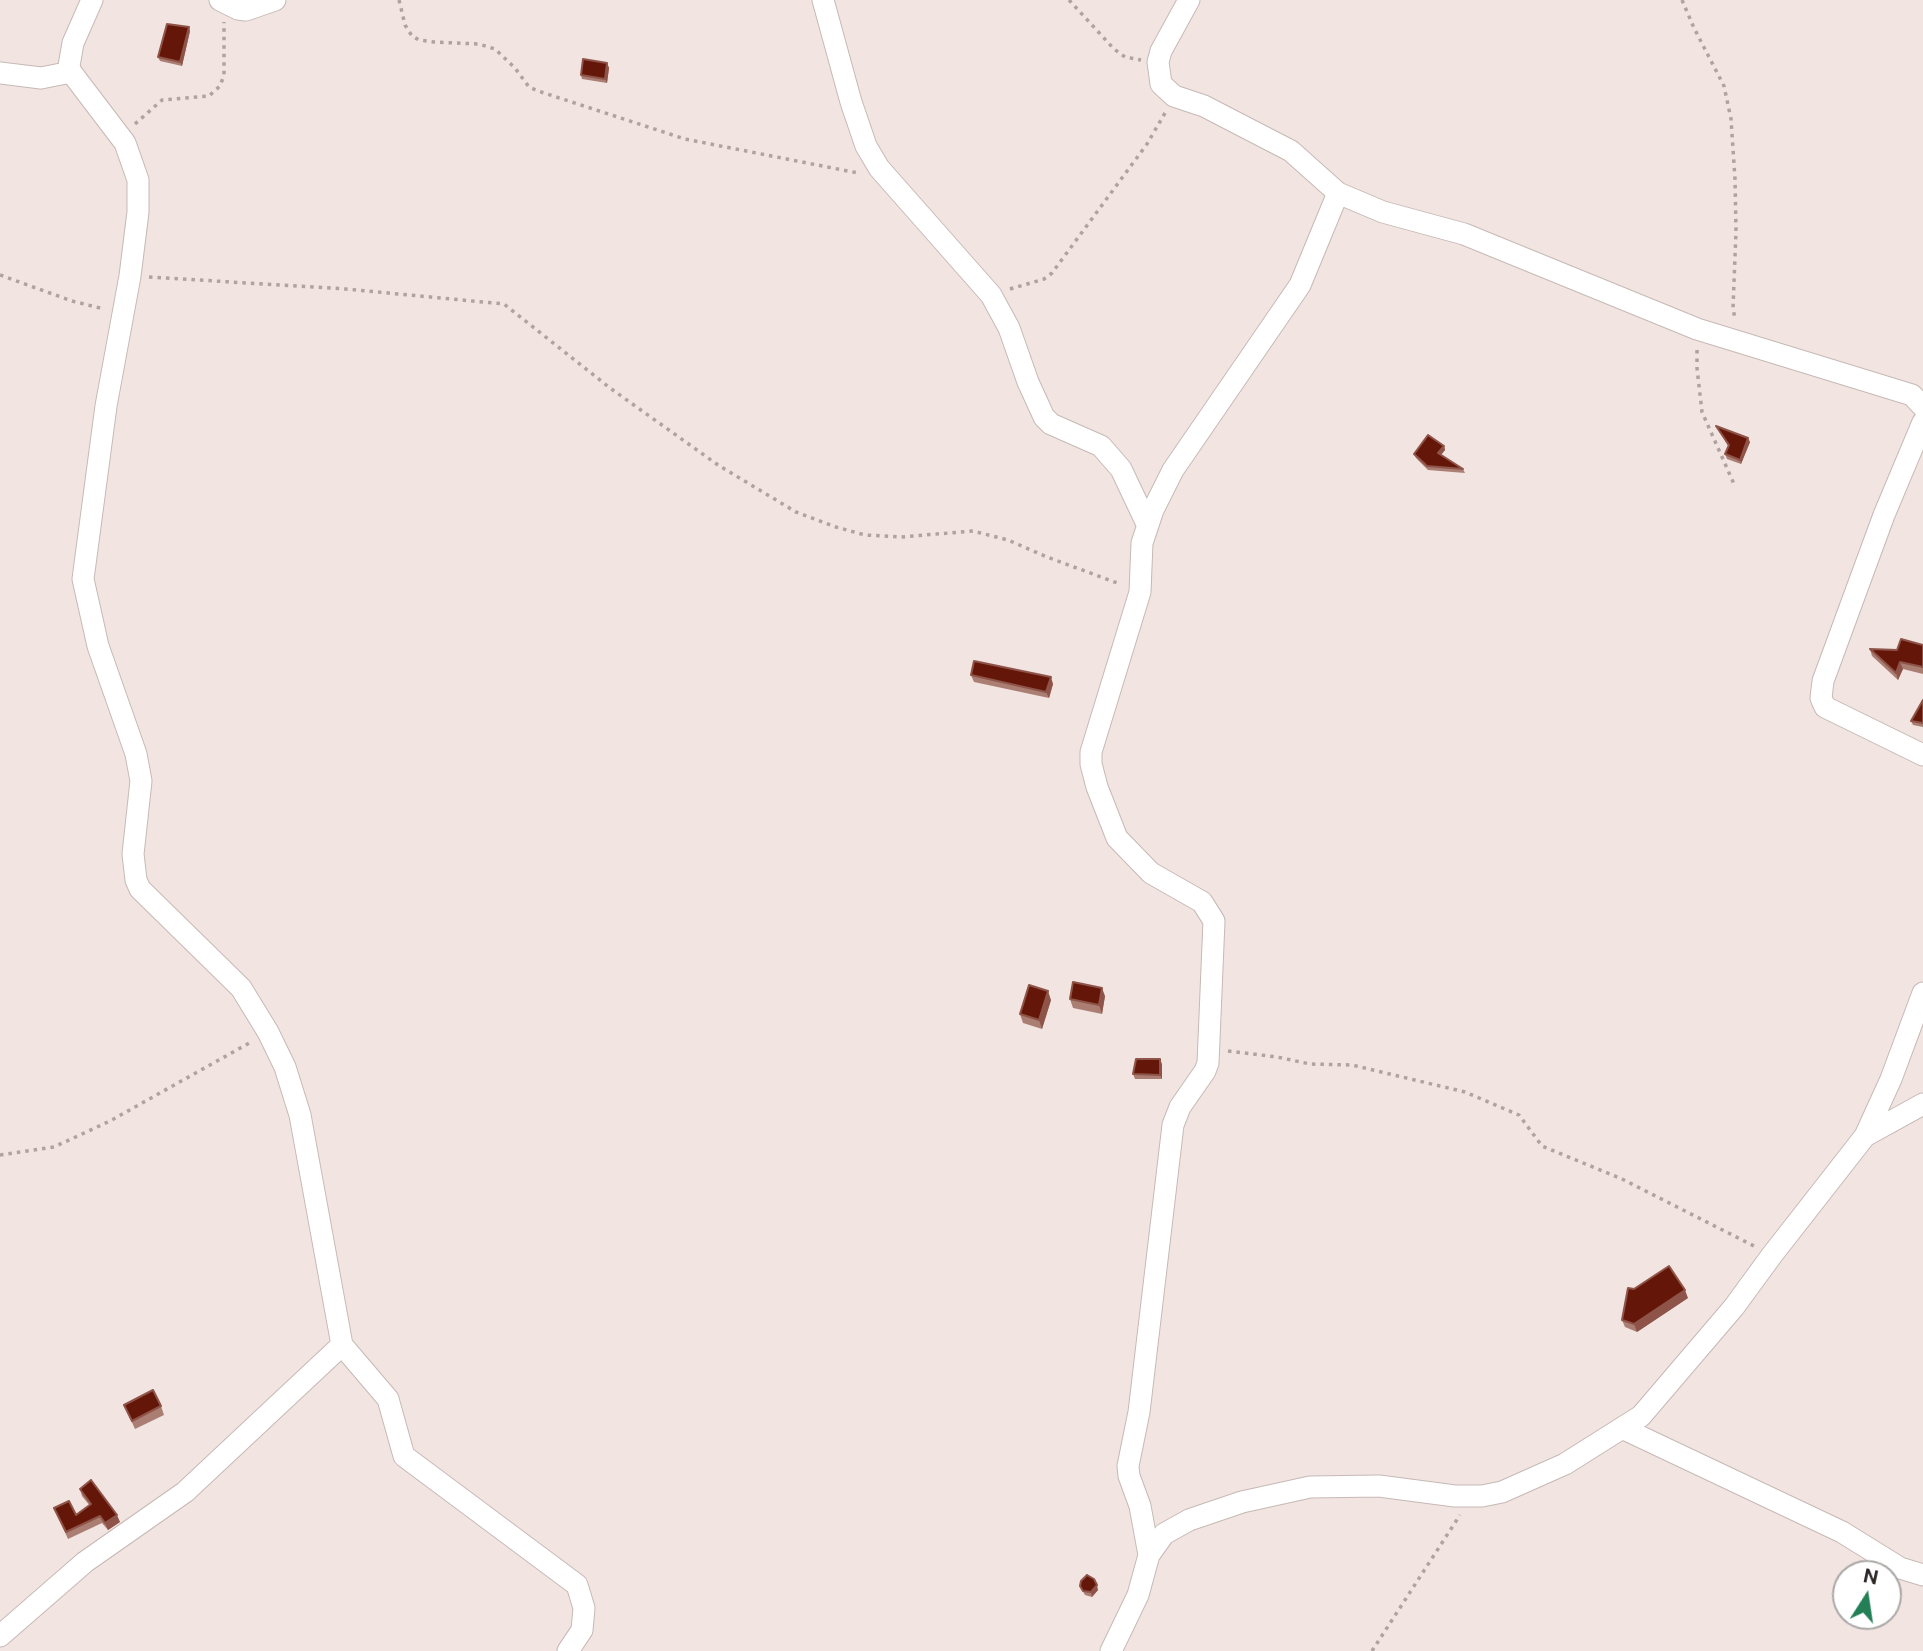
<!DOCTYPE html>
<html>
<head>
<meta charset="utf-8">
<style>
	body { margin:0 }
	#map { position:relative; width:1923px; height:1651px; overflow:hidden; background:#f2e4e1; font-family:"Public Sans",sans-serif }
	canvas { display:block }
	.north { position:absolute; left:1832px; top:1560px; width:70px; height:70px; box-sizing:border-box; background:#fff; border:2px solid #aaa8a7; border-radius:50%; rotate:12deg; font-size:19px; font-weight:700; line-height:28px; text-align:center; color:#2a2524 }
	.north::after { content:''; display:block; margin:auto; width:24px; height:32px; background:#237f55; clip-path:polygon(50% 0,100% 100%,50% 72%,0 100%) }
</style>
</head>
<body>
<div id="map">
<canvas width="1923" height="1651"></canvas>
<div class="north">N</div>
</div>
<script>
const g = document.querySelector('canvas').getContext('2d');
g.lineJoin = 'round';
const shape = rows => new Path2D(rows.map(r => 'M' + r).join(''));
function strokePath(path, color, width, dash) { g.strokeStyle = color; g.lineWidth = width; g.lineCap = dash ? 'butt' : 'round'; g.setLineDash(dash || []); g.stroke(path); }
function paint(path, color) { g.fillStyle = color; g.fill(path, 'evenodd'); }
const path = shape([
	[399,0,405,25,412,36,419,40,434,42,479,44,495,49,515,68,529,87,538,91,685,139,858,173],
	[1069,0,1114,49,1125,57,1141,60],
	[1682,0,1694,28,1724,86,1731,119,1735,179,1736,231,1733,308,1735,319],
	[135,124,162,100,209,96,220,86,224,75,224,22],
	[0,275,72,301,104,309],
	[149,277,346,289,504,304,610,388,718,465,796,512,836,527,865,535,901,537,973,531,1008,540,1047,557,1120,584],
	[1010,289,1044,279,1052,273,1147,144,1165,113],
	[1697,350,1697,368,1702,412,1734,484],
	[1228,1051,1277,1057,1310,1064,1352,1065,1465,1092,1519,1115,1542,1146,1622,1179,1754,1246],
	[0,1155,54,1147,110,1121,251,1042],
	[1372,1651,1460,1515]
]);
const street = shape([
	[92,0,73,43,69,66,71,72,125,143,138,180,138,212,130,276,106,406,83,579,98,646,136,754,141,781,133,854,136,880,140,889,241,988,268,1032,285,1067,300,1115,342,1345,388,1399,404,1456,577,1585,584,1608,582,1630,568,1651],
	[220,0,238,9,246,10,275,0],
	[823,0,851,102,866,146,879,168,991,295,1009,328,1028,382,1044,417,1051,424,1101,446,1121,469,1147,524],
	[1189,0,1161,51,1158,62,1161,84,1174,96,1204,106,1291,151,1338,193,1383,212,1464,234,1697,329,1912,395,1923,407],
	[0,73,41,78,71,72],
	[1923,422,1884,515,1823,681,1821,698,1825,707,1923,755],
	[1865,1136,1923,1104],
	[1622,1428,1842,1532,1900,1568,1923,1575],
	[1149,1555,1140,1506,1129,1476,1128,1466,1139,1412,1173,1125,1180,1107,1205,1071,1208,1063,1214,921,1202,902,1151,873,1117,838,1097,787,1091,764,1091,752,1140,592,1142,543,1153,510,1173,470,1300,285,1338,193],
	[0,1636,85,1562,185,1492,342,1345],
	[1111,1651,1138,1595,1149,1555,1164,1534,1189,1520,1242,1502,1310,1487,1379,1486,1455,1496,1482,1496,1502,1492,1565,1464,1641,1416,1734,1307,1772,1255,1865,1136,1891,1079,1923,993]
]);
const wall = shape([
	[190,31,182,66,160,61,158,57],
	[607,63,609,68,607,83,582,79,581,75],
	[1716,426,1750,442,1741,464,1727,459,1725,454,1728,446],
	[1444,446,1445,450,1441,455,1463,469,1465,473,1428,470,1416,458,1414,454],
	[1923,645,1923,674,1903,669,1898,680,1872,656,1870,649,1897,650],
	[971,675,1053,684,1049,698,974,682],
	[1923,700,1923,727,1913,725,1911,721],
	[1105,996,1102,1014,1073,1008,1070,999],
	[1051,1000,1042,1029,1023,1023,1020,1014],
	[1162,1064,1162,1079,1135,1079,1133,1074],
	[1688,1298,1637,1332,1625,1327,1622,1320],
	[124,1405,161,1406,164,1415,135,1429],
	[80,1489,120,1522,108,1530,102,1523,68,1539,54,1508,76,1515,90,1506,82,1496],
	[1080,1586,1098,1590,1092,1597,1085,1595]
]);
const shadedWall = shape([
	[189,27,190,31,182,66,180,62],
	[607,63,609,68,607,83,605,79],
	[1748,438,1750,442,1741,464,1740,460],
	[1444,446,1445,450,1439,457,1438,453],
	[1900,662,1903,669,1898,680,1896,673],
	[1051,677,1053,684,1049,698,1046,692],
	[1102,988,1105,996,1102,1014,1099,1005],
	[1048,991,1051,1000,1042,1029,1039,1020],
	[1160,1059,1162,1064,1162,1079,1160,1075],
	[1685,1290,1688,1298,1637,1332,1634,1324],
	[117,1515,120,1522,108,1530,105,1523],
	[1097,1585,1098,1590,1092,1597,1091,1592]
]);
const building = shape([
	[167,24,189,27,180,62,158,57,167,24],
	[583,59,607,63,605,79,581,75,583,59],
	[1716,426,1748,438,1740,460,1725,454,1729,445,1716,426],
	[1428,435,1444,446,1438,453,1463,469,1427,466,1414,454,1428,435],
	[1901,639,1923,645,1923,667,1900,662,1896,673,1870,649,1897,650,1901,639],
	[974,661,1051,677,1046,692,971,675,974,661],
	[1923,700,1923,723,1911,721,1923,700],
	[1073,982,1102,988,1099,1005,1070,999,1073,982],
	[1029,985,1048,991,1039,1020,1020,1014,1029,985],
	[1136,1059,1160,1059,1160,1075,1133,1074,1136,1059],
	[1669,1266,1685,1290,1634,1324,1622,1320,1628,1288,1634,1289,1669,1266],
	[153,1390,161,1406,132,1421,124,1405,153,1390],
	[91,1480,117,1515,105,1523,100,1516,66,1532,54,1508,69,1501,76,1515,91,1504,80,1489,91,1480],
	[1087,1575,1094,1579,1097,1585,1091,1592,1083,1591,1080,1586,1081,1581,1087,1575]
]);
strokePath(street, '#c6b9b6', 23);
strokePath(path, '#aea3a1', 3.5, [3.5, 5]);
strokePath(street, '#fff', 21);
paint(wall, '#ab7e74');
paint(shadedWall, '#8f5449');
paint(building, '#641708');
strokePath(building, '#8f5449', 2);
</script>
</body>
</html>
